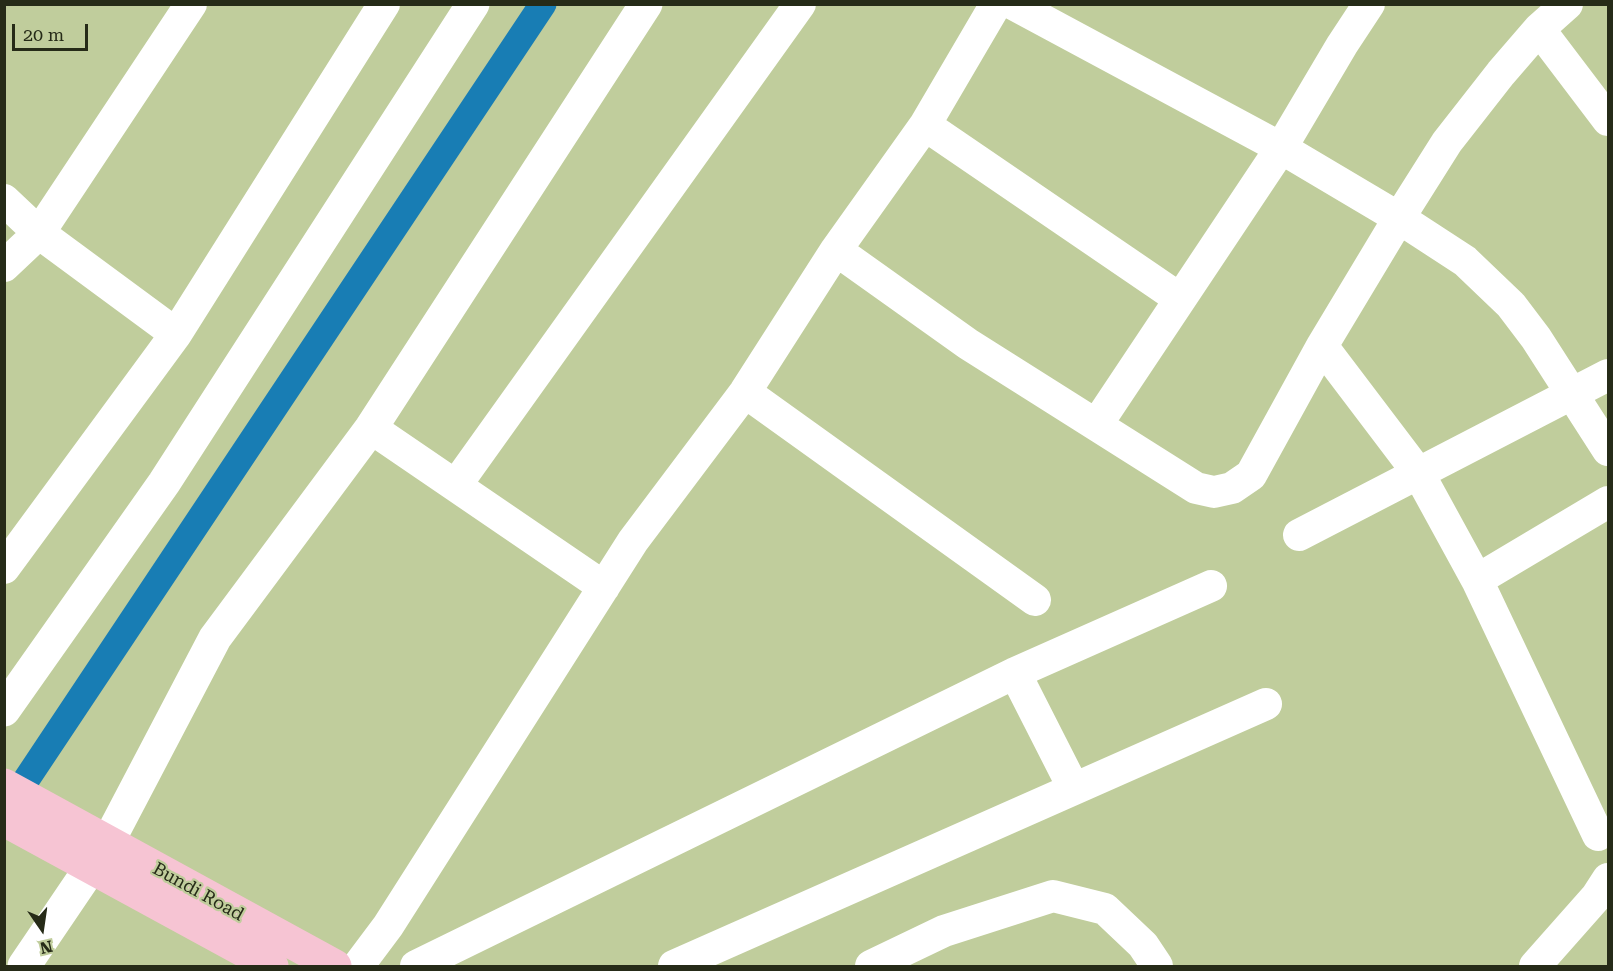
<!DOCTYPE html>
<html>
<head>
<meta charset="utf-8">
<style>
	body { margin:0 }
	#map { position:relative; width:1613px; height:971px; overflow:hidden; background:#c0cd9c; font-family:"Roboto Serif",serif }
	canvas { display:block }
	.frame { position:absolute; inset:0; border:6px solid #262b18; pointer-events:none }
	.north { position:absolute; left:12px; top:899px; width:60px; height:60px; -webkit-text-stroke:4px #c0cd9c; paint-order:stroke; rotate:167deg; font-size:16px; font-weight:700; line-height:24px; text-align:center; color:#262b18 }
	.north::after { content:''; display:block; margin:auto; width:21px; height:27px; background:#262b18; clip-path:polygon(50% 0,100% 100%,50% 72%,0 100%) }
	.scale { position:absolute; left:12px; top:24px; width:76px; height:27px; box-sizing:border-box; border:3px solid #262b18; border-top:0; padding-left:8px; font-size:18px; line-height:21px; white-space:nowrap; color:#262b18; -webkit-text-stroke:4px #c0cd9c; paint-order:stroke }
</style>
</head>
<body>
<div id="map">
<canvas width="1613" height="971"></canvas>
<div class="frame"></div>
<div class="north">N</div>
<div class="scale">20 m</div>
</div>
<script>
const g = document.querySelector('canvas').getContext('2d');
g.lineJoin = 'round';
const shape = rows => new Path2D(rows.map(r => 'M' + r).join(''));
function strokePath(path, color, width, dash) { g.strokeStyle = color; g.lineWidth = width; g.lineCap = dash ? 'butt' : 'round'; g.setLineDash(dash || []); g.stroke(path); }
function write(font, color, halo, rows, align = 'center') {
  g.font = font + ' "Roboto Serif",serif'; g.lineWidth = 4.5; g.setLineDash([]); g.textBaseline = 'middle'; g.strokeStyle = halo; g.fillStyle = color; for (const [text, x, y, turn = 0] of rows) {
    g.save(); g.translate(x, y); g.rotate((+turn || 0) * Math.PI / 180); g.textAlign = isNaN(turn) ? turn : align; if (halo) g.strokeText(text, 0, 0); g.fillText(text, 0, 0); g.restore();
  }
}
const canal = shape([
	[6,810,543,4]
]);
const minor = shape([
	[1013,4,1281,148,1399,218,1465,261,1511,305,1536,338,1608,450],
	[1539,29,1608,120],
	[925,125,1180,299],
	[4,200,39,233,176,334,384,4],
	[836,250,968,344,1196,488,1214,492,1232,488,1251,475,1322,346,1399,218,1447,142,1501,73,1539,29,1567,4],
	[4,266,39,233,191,4],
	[1322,346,1419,474,1477,580,1598,835],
	[745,392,1035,600],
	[1097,424,1281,148,1342,45,1369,4],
	[371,428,604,587],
	[456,485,800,4],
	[1299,535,1608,375],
	[4,568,176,334],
	[1477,580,1608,502],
	[1015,673,1074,789],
	[358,966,388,926,633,541,745,392,836,250,925,125,996,4],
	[416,966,1015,673,1211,586],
	[674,966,1266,704],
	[871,966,944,931,1053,896,1105,909,1143,945,1157,966],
	[1535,966,1597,896,1608,879]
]);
const tertiary = shape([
	[4,710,164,483,473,4],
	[24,966,108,842,215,638,371,428,646,4]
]);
const primary = shape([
	[4,785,335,966],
	[4,820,272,966]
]);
const streetNames = [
	["Bundi Road",198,892,29]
];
strokePath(canal, '#187db4', 27);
strokePath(minor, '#fff', 32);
strokePath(tertiary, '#fff', 33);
strokePath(primary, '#f6c4d3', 33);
write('18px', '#262b18', '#c0cd9c', streetNames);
</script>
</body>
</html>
